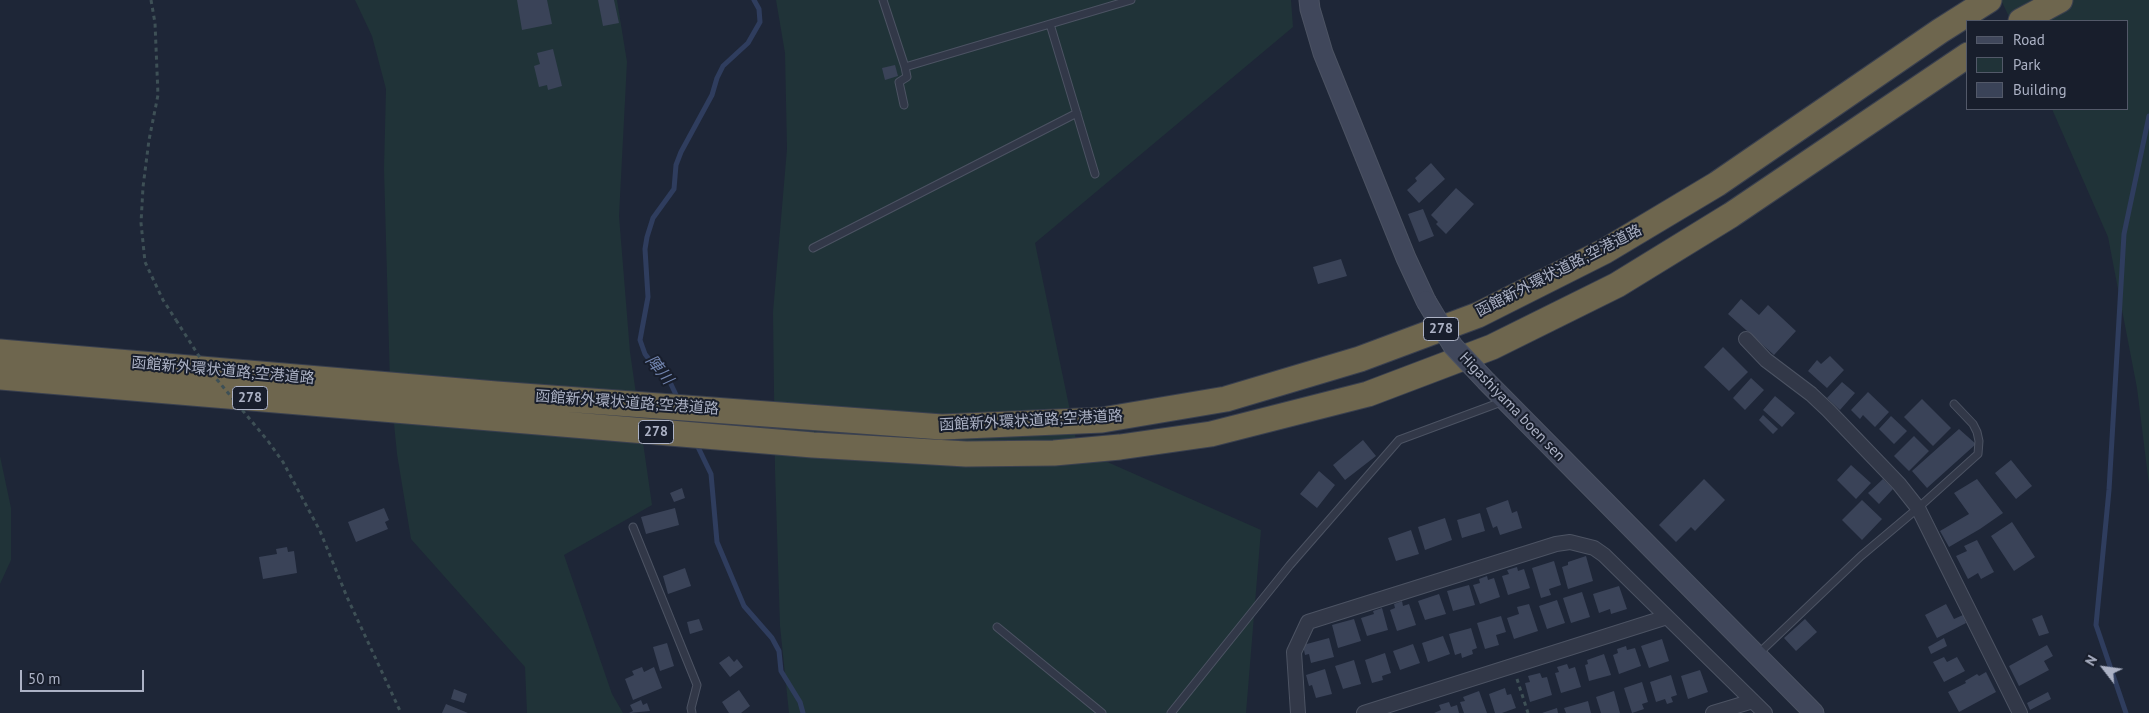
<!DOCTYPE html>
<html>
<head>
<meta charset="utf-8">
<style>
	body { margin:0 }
	#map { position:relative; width:2149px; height:713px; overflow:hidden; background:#1e2637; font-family:"PT Sans",sans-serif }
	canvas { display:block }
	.legend { position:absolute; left:1966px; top:20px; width:162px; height:90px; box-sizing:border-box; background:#181e2c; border:1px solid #535969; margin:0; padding:6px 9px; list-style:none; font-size:15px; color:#acb2c5 }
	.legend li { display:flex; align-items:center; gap:10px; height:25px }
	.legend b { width:25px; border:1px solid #535969 }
	.north { position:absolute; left:2079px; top:643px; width:50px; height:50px; -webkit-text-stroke:4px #181e2c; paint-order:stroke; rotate:300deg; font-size:14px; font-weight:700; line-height:20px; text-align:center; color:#acb2c5 }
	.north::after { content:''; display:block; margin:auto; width:18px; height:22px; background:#acb2c5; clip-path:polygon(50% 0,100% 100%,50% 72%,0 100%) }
	.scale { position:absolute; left:20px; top:670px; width:124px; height:22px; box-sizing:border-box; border:2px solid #acb2c5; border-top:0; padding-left:6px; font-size:15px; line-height:18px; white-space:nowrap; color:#acb2c5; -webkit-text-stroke:4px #181e2c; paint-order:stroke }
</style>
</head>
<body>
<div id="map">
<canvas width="2149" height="713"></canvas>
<ul class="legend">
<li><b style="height:6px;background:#40475b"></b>Road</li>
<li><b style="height:14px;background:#203338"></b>Park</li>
<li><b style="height:14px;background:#3a4358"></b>Building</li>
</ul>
<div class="north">N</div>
<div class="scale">50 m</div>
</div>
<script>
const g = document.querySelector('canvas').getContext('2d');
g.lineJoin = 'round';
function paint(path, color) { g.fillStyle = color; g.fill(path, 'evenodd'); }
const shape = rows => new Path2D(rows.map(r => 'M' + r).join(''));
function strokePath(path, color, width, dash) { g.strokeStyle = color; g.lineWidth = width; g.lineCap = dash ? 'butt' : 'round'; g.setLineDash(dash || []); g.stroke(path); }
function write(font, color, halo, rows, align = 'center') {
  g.font = font + ' "PT Sans","Noto Sans JP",sans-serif'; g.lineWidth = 4; g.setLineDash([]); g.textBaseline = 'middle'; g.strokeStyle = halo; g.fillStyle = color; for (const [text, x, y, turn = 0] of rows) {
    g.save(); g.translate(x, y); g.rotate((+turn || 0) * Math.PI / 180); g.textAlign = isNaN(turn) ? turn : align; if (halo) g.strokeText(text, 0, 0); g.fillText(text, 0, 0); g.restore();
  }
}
const green = shape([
	[355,0,617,0,627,62,619,216,630,352,652,505,564,555,612,694,623,713,527,713,525,667,411,539,397,454,390,383,384,169,386,89,372,36],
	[776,0,1291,0,1293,27,1035,243,1078,449,1261,530,1246,713,789,713,780,626,775,470,773,312,787,149,785,53],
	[2001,0,2149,0,2149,485,2137,388,2108,237,2052,109,2128,109,2128,21,2011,21],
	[0,456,11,508,11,560,0,584]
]);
const stream = shape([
	[679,401,668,378,655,367,645,354,640,340,648,297,645,249,647,237,653,218,674,189,676,165,681,152,712,95,717,78,723,66,748,43,760,22,759,9,754,0],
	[696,443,711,474,717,542,744,606,772,638,779,651,781,671,800,702,803,713],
	[2126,713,2096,625,2109,490,2124,234,2149,116]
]);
const building = shape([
	[517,0,547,0,552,24,522,30],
	[598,0,614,0,619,23,603,26],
	[553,49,562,86,548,90,547,85,539,87,534,66,540,64,537,53],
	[895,65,898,76,885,80,882,68],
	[1431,163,1445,179,1419,203,1407,190,1417,181,1415,178],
	[1456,188,1474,204,1446,234,1436,224,1438,222,1431,215],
	[1423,209,1434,236,1419,242,1408,214],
	[1341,259,1347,276,1318,284,1313,267],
	[1741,299,1759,315,1768,305,1796,331,1774,355,1728,314],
	[1723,347,1748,372,1729,391,1704,367],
	[1830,356,1844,370,1827,388,1808,371,1817,360,1821,364],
	[1751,378,1764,390,1745,410,1733,398],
	[1842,382,1855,393,1840,410,1827,398],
	[1868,392,1889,412,1875,427,1863,415,1860,419,1851,410],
	[1775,396,1795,413,1782,427,1763,410],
	[1922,399,1951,428,1933,446,1904,417],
	[1763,415,1778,429,1773,434,1759,420],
	[1891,416,1907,431,1894,444,1879,429],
	[1959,429,1976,444,1927,488,1912,471],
	[1914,436,1929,451,1909,471,1894,456],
	[1363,440,1376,456,1345,480,1333,465],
	[2011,460,2032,486,2016,499,1995,473],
	[1851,465,1871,483,1856,499,1837,480],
	[1319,471,1335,485,1317,508,1300,494],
	[1704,479,1725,500,1695,531,1691,527,1676,542,1659,525],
	[1883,479,1893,489,1879,504,1868,493],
	[1977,479,2003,513,1980,529,1949,547,1940,531,1969,514,1954,493],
	[682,488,685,498,674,502,670,493],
	[1508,500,1512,513,1517,511,1522,528,1500,535,1497,526,1493,528,1486,508],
	[1862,500,1882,519,1862,540,1842,520],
	[384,508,389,520,385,522,388,529,356,542,348,522],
	[675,508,679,525,646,534,641,517],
	[1480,513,1485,531,1462,538,1457,520],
	[1445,518,1452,540,1425,550,1418,527],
	[2012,522,2035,557,2014,571,1991,536],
	[1411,530,1419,554,1396,561,1388,538],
	[1977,540,1994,572,1981,579,1978,573,1968,579,1956,556,1967,551,1964,546],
	[287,547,288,552,294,551,297,573,263,579,259,557,277,554,276,549],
	[1586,556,1593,581,1568,589,1562,567,1568,565,1568,562],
	[1554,561,1561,585,1549,589,1551,595,1541,598,1532,568],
	[1517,567,1518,571,1524,569,1530,588,1508,595,1502,576,1509,574,1507,570],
	[685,568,691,586,668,594,663,576],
	[1487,576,1488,580,1494,578,1500,597,1480,604,1473,585,1480,583,1479,579],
	[1469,585,1475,605,1453,611,1447,591],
	[1619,586,1627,609,1611,614,1610,609,1599,613,1593,594],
	[1582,592,1590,617,1571,623,1563,598],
	[1439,594,1446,614,1425,620,1418,601],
	[1557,600,1565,623,1547,629,1539,606],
	[1402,601,1403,606,1409,604,1416,625,1397,631,1390,610,1395,608,1394,604],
	[1529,604,1538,631,1514,639,1507,618,1519,614,1517,607],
	[1946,604,1954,619,1963,615,1966,623,1937,638,1925,615],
	[1382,608,1388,630,1367,636,1361,618,1374,614,1373,611],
	[2042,615,2049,633,2039,636,2032,619],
	[1501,616,1506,632,1496,635,1499,645,1485,649,1477,623],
	[699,619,703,630,690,634,687,622],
	[1354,619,1361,641,1338,648,1332,625],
	[1805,619,1817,632,1796,651,1784,638],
	[1471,628,1477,648,1472,650,1473,654,1462,658,1461,653,1455,655,1449,634],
	[1443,636,1450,654,1428,662,1422,643],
	[1329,638,1334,657,1311,663,1309,654,1305,655,1303,645],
	[1944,638,1947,646,1931,654,1928,647],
	[1662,639,1669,661,1649,668,1641,646],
	[667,643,674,666,660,671,653,647],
	[1413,644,1420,663,1400,670,1393,651],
	[2047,645,2053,656,2044,661,2049,670,2019,686,2009,666],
	[1626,646,1627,650,1635,648,1641,666,1619,674,1613,655,1618,653,1617,649],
	[1385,653,1391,673,1382,676,1383,680,1372,683,1365,660],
	[1604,654,1611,675,1589,681,1585,665,1588,664,1587,660],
	[729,656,734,662,737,659,743,667,730,677,719,663],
	[1944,657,1947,662,1957,657,1965,671,1944,682,1933,662],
	[1354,660,1361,684,1343,689,1335,666],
	[1567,664,1569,669,1575,667,1581,687,1561,693,1555,673,1559,672,1557,667],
	[642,667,644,672,654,667,662,688,633,700,625,679,634,675,632,671],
	[1325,669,1332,694,1316,698,1312,685,1309,686,1306,675],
	[1700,670,1708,692,1688,699,1681,676],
	[1986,672,1996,692,1959,712,1948,692,1966,683,1965,681,1977,674,1979,676],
	[1540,673,1542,678,1547,677,1552,695,1530,702,1525,683,1530,682,1528,676],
	[1671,675,1677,695,1671,697,1673,702,1667,704,1665,699,1656,702,1650,682],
	[1642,682,1648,702,1642,704,1644,709,1632,713,1624,688],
	[1505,688,1507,695,1511,694,1516,708,1502,713,1495,713,1489,694],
	[454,689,467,694,464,703,451,699],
	[739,690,750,706,741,713,729,713,722,702],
	[1479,691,1487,713,1464,713,1460,702,1465,701,1463,697],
	[1614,691,1620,713,1601,713,1596,697],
	[2048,692,2051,699,2030,710,2027,703],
	[641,700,643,705,647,703,650,711,629,713,633,711,630,705],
	[1588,701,1591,713,1566,713,1564,708],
	[1449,702,1451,707,1457,705,1459,713,1434,713,1441,710,1439,705],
	[446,704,468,713,442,713],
	[1557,708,1558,713,1542,713]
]);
const path = shape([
	[151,0,155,23,158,95,149,140,143,187,141,223,145,262,163,300,176,320],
	[268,441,283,462,320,531,347,597,401,713],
	[1517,679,1528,713]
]);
const lane = shape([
	[883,0,905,67],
	[1050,24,1095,174],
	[904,105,899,82,907,77,905,67,1131,0],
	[813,248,1077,113],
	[633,527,697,685,691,708,692,713],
	[997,627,1102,713],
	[1757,655,1861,556,1918,508,1978,454,1979,441,1977,432,1973,424,1954,404],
	[1171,713,1290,565,1399,440,1504,401]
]);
const street = shape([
	[1746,339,1766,360,1811,394,1828,410,1899,484,1918,508,2020,713],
	[1298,713,1294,652,1308,622,1556,544,1570,542,1594,548,1604,555,1765,713],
	[1364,713,1667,617],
	[1713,713,1753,701]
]);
const secondary = shape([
	[1309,0,1310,9,1323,53,1406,258,1426,301],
	[1487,382,1814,713]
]);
const highway = shape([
	[2021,21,2060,0],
	[0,352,496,394,942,427,1102,420,1226,399,1360,359,1478,315,1605,251,1717,184,1940,31,1989,0],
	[0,377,813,445,966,454,1054,453,1120,447,1211,434,1368,394,1492,347,1617,285,1731,215,1968,55]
]);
const pathBridge = shape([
	[176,320,204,364,268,441]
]);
const secondaryBridge = shape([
	[1426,301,1453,346,1487,382]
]);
const shields = [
	[1441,329,35],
	[250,398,35],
	[656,432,35]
];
const shieldNames = [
	["278",1441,329],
	["278",250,398],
	["278",656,432]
];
const streetNames = [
	["函館新外環状道路;空港道路",1559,271,-27],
	["函館新外環状道路;空港道路",223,371,5],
	["函館新外環状道路;空港道路",627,403,4],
	["Higashiyama boen sen",1512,407,46],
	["函館新外環状道路;空港道路",1031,421,-3]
];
const waterNames = [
	["陣川",659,370,51]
];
paint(green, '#203338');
strokePath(stream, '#2f3d5e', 5);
paint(building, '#3a4358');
strokePath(lane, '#4c5363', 9);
strokePath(street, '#4c5363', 16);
strokePath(secondary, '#4c5363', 21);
strokePath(highway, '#3a404f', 27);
strokePath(path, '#3e5056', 3, [4, 4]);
strokePath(lane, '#323848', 7);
strokePath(street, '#323848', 14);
strokePath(secondary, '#40475b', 19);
strokePath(highway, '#6e664e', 25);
strokePath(secondaryBridge, '#4c5363', 21, []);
strokePath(pathBridge, '#3e5056', 3, [4, 4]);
strokePath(secondaryBridge, '#40475b', 19);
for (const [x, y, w] of shields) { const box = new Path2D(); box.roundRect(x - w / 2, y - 11.5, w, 23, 4); g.fillStyle = '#181e2c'; g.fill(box); strokePath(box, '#acb2c5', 1); }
write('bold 14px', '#acb2c5', null, shieldNames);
write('15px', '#acb2c5', '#181e2c', streetNames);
write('italic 16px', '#7285af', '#181e2c', waterNames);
</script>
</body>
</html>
